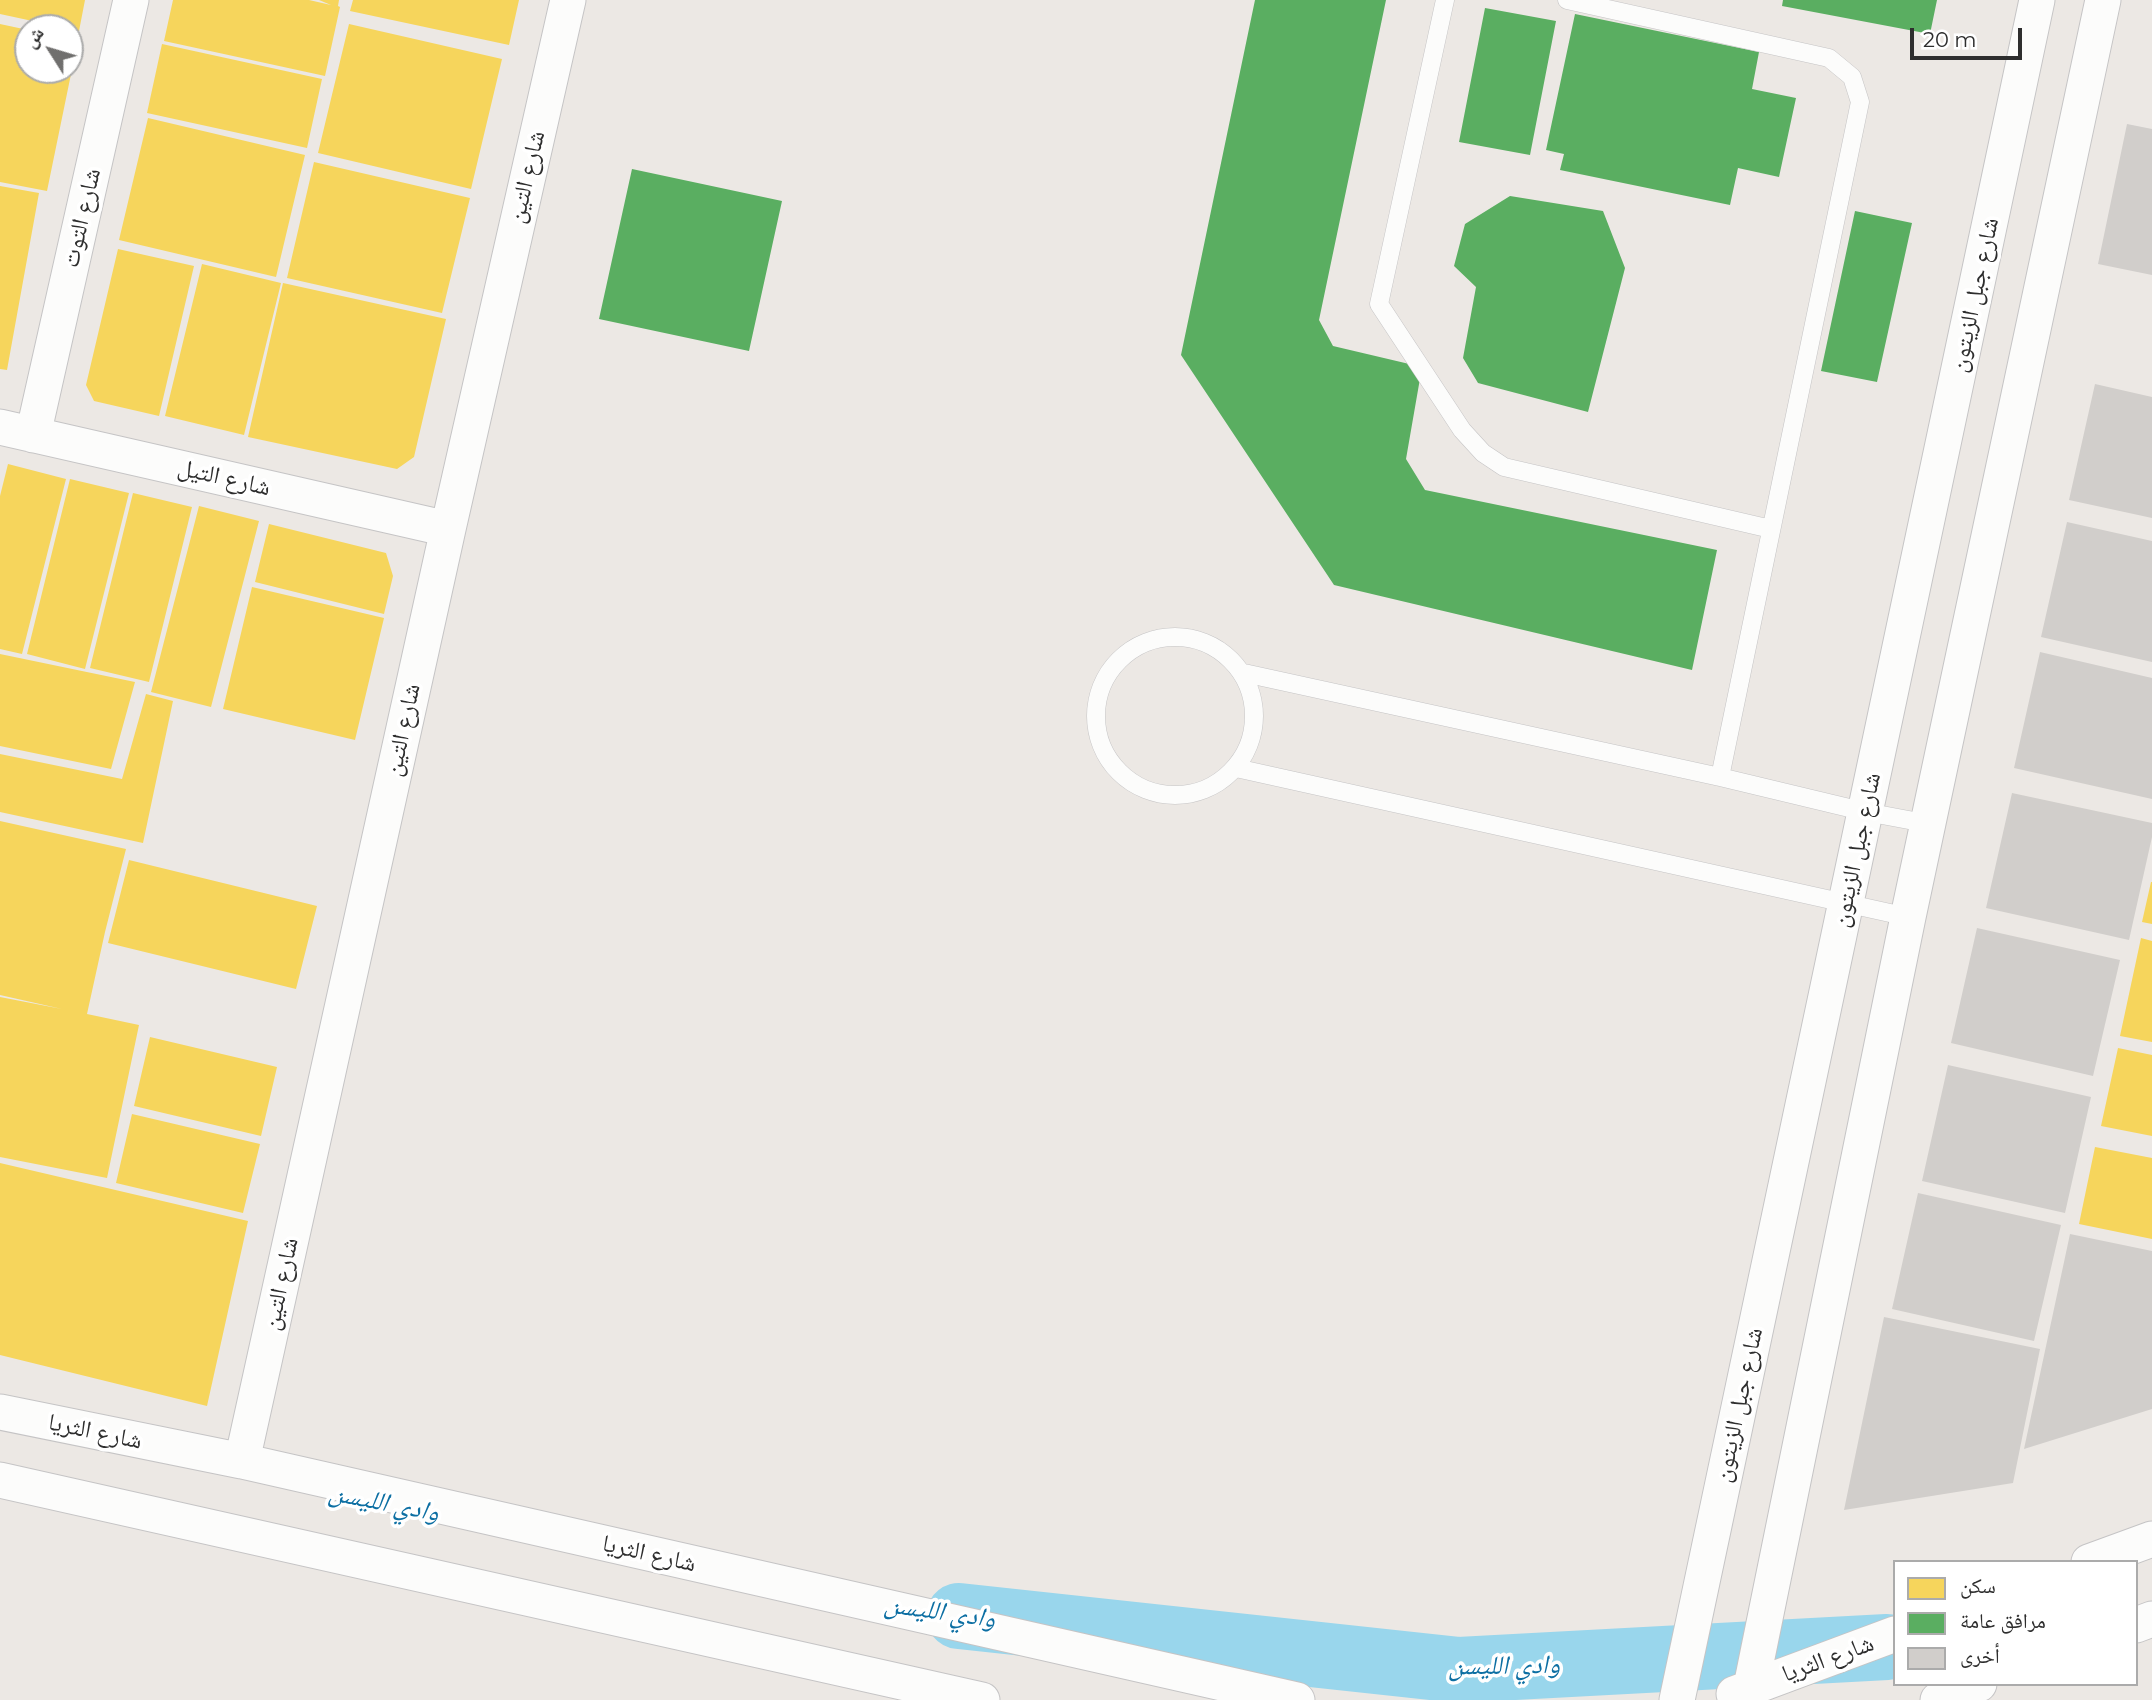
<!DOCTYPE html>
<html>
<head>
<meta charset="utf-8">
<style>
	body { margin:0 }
	#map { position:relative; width:2152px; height:1700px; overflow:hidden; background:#ece8e4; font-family:Montserrat,"Noto Naskh Arabic",sans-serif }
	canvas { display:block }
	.legend { position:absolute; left:1893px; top:1560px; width:245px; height:126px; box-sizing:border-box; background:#fff; border:2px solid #ababab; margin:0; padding:9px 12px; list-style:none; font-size:21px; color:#2e2e2e }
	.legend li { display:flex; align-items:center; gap:14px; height:35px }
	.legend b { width:35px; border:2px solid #ababab }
	.north { position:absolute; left:14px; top:14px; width:70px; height:70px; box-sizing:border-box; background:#fff; border:2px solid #ababab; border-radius:50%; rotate:307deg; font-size:19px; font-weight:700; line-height:28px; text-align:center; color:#2e2e2e }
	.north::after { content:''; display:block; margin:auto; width:24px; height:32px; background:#706f6e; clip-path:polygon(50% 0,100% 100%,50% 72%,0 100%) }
	.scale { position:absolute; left:1910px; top:28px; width:112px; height:32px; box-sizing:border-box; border:4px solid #2e2e2e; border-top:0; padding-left:9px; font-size:21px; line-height:24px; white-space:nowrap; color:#2e2e2e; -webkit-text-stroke:5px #fff; paint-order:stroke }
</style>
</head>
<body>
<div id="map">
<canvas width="2152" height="1700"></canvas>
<ul class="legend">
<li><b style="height:19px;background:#f6d55c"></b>سكن</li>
<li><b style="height:19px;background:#5aae61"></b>مرافق عامة</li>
<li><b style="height:19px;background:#d1cecb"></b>أخرى</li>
</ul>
<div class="north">ش</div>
<div class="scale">20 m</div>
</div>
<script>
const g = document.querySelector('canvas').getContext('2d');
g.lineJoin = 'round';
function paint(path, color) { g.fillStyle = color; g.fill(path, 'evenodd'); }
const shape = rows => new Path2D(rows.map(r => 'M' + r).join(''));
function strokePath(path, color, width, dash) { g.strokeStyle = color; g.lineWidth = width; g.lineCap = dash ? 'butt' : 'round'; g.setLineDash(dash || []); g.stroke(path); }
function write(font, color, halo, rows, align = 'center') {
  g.font = font + ' Montserrat,"Noto Naskh Arabic",sans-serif'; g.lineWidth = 7; g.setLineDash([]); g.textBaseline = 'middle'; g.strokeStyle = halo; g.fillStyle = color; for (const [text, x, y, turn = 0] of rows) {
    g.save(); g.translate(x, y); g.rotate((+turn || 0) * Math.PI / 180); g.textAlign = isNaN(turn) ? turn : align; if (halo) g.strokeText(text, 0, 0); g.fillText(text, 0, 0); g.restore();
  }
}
const homes = shape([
	[0,0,85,0,79,31,0,14],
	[173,0,309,0,331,5,319,0,339,0,338,6,340,7,325,76,164,41],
	[353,0,519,0,509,45,350,11],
	[0,24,28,30,28,70,70,70,70,38,78,40,47,191,0,182],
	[349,24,502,59,471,189,318,153],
	[162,44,322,79,307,148,147,113],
	[148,118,305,155,276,277,119,240],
	[314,162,470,198,442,313,287,278],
	[0,186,39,193,7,370,0,369],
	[118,249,194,266,159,416,94,401,86,385],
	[202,264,281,283,244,435,165,416],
	[283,283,446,319,414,457,397,469,248,437],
	[8,464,66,479,22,654,0,649,0,496],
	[70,479,129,493,85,669,27,654],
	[133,493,192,507,149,682,90,668],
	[199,506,259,521,211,707,151,692],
	[269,524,386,553,393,576,384,614,255,582],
	[252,587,384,618,355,740,223,709],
	[0,654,135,682,111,769,0,746],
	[146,694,173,701,143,843,0,812,0,754,122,779],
	[0,821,126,849,105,932,87,1014,139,1025,107,1178,0,1157,0,997,62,1009,0,995],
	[129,860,317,906,296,989,108,943],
	[2151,882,2152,882,2152,924,2142,922],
	[2141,938,2152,941,2152,1042,2120,1036],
	[150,1037,277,1067,261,1136,134,1106],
	[2118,1048,2152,1055,2152,1136,2101,1126],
	[132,1114,260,1144,243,1213,116,1183],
	[2095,1147,2152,1158,2152,1239,2079,1224],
	[0,1163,248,1221,207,1406,0,1355]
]);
const public = shape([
	[1255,0,1386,0,1319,320,1333,346,1422,367,1406,459,1425,490,1717,550,1692,670,1334,585,1181,355],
	[1783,0,1937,0,1930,34,1782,6],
	[1485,8,1556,21,1530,155,1459,142],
	[1575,14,1759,52,1752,89,1796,98,1779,177,1738,168,1730,205,1560,170,1564,154,1546,150],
	[632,169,782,201,749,351,599,319],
	[1510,196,1603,211,1625,268,1588,412,1478,383,1463,358,1476,287,1454,266,1465,224],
	[1855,211,1912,223,1877,382,1821,371]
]);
const river = shape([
	[959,1616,1459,1670,1887,1647]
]);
const building = shape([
	[2127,124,2152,129,2152,275,2098,264],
	[2095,384,2152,397,2152,518,2069,500],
	[2067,522,2152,541,2152,662,2041,637],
	[2040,652,2152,678,2152,799,2014,768],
	[2012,793,2152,823,2152,837,2129,940,1986,908],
	[1977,928,2120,960,2093,1076,1951,1043],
	[1948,1065,2091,1097,2065,1213,1922,1181],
	[1918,1193,2061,1225,2034,1341,1892,1309],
	[2070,1234,2152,1251,2152,1409,2024,1449],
	[1884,1317,2040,1349,2013,1483,1844,1510]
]);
const lane = shape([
	[1445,0,1379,304,1462,430,1483,453,1504,467,1771,529],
	[1567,0,1829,58,1852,77,1860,102,1720,777],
	'1096 716a79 79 0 1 1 158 0a79 79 0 1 1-158 0Z',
	[1244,673,1720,777,1866,812,1930,824],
	[1236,768,1908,917]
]);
const street = shape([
	[0,427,448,529],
	[33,435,131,0],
	[0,1412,242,1461,1297,1700],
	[242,1461,448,529,568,0],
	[0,1480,982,1700],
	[2089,1562,2152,1539],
	[2136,1625,2152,1619],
	[1734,1694,1895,1634],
	[1677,1700,2037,0],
	[1745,1700,1751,1687,1908,917,2103,0],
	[1938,1700,1979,1684]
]);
const streetNames = [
	["شارع التين",527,177,-77],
	["شارع التوت",82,218,-77],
	["شارع جبل الزيتون",1975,295,-78],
	["شارع التيل",224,478,13],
	["شارع التين",403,730,-78],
	["شارع جبل الزيتون",1857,850,-78],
	["شارع التين",281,1284,-78],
	["شارع جبل الزيتون",1739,1405,-78],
	["شارع الثريا",95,1432,12],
	["شارع الثريا",649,1554,13],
	["شارع الثريا",1828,1659,-20]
];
const waterNames = [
	["وادي الليسن",384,1503,11],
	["وادي الليسن",940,1612,8],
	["وادي الليسن",1504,1666,-1]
];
paint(homes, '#f6d55c');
paint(public, '#5aae61');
strokePath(river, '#99d6ec', 66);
paint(building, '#d1cecb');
strokePath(lane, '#c5c4c5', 19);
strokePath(street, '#c5c4c5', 37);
strokePath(lane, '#fcfcfb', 18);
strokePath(street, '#fcfcfb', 35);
write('24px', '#2e2e2e', '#fff', streetNames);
write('italic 26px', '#0d6fa3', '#fff', waterNames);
</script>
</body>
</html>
